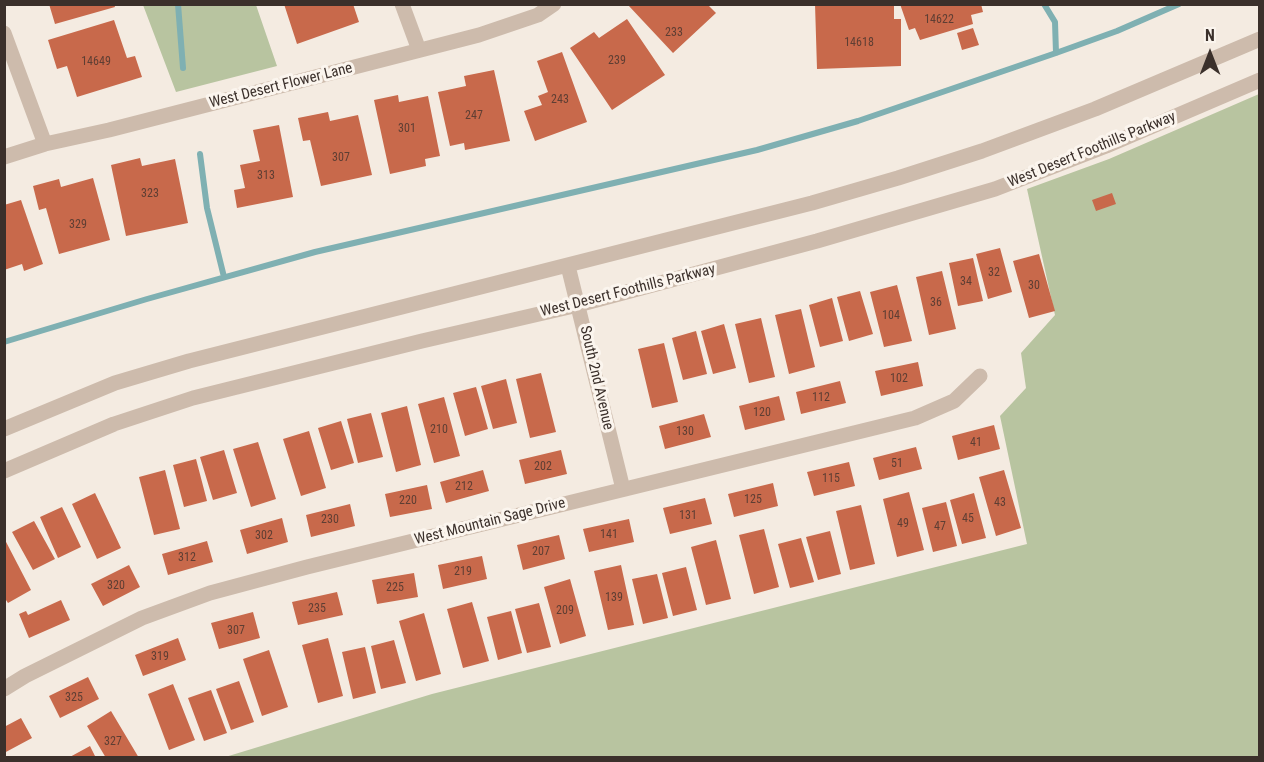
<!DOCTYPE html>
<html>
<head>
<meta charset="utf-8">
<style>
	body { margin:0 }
	#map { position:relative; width:1264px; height:762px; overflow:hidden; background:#f4ebe1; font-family:"Roboto Condensed",sans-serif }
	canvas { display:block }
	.frame { position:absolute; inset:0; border:6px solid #3b302b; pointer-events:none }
	.north { position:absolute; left:1180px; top:24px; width:60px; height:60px; -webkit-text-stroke:4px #fbf5ee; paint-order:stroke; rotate:0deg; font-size:16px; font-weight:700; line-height:24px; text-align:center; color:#3b302b }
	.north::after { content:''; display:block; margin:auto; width:21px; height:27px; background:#3b302b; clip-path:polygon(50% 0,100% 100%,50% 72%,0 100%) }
</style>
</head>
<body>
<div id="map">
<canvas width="1264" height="762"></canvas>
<div class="frame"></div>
<div class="north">N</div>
</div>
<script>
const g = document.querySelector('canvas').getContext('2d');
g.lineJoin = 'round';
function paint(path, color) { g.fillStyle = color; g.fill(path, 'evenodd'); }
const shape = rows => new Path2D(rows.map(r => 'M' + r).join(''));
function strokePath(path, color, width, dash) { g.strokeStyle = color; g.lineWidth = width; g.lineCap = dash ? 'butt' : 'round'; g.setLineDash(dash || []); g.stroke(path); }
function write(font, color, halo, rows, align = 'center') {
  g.font = font + ' "Roboto Condensed",sans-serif'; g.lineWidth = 6; g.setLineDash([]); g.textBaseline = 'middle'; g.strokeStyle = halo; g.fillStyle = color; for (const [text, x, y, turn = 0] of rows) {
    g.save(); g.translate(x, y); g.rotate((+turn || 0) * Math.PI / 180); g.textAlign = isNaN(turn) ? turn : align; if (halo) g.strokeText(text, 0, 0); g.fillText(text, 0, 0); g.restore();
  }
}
const green = shape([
	[143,5,256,5,277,66,176,92],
	[1259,94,1259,757,222,758,432,694,1027,544,1000,416,1026,388,1021,353,1055,315,1027,189,1109,159]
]);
const stream = shape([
	[178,4,183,68],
	[1044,4,1055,22,1056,53],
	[200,154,207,208,224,277],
	[4,342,147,299,315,252,757,150,858,121,1056,53,1117,31,1179,4]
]);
const building = shape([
	[49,4,114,4,115,7,55,24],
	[284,4,353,4,359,22,297,44],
	[815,4,894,4,894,19,901,19,901,66,817,69],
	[900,4,981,4,983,12,971,15,973,24,920,40,915,28,909,30],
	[628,5,708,5,716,13,673,53],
	[627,19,665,75,612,110,570,48,594,32,599,38],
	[114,20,127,58,135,56,142,77,77,97,67,66,57,69,48,40],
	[973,28,979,45,962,50,957,33],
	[562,52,587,122,535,141,524,111,542,105,538,96,548,92,537,61],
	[494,70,510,141,465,150,464,143,450,146,438,92,466,86,464,76],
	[398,95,399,102,428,96,440,156,425,159,426,166,390,174,374,100],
	[328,112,330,121,358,115,372,175,321,186,310,140,303,141,298,118],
	[279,125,293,197,237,208,234,190,245,188,240,165,260,161,253,130],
	[140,158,142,166,175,159,188,223,126,236,111,165],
	[93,178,110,240,59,254,46,208,39,210,33,186,59,179,61,187],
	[1112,193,1116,204,1096,211,1092,200],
	[21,200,43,264,24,271,22,264,4,270,4,205],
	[1000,248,1012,292,988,299,976,254],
	[1039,254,1055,311,1029,318,1013,261],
	[973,258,983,301,958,306,949,263],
	[942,271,956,329,929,335,916,277],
	[897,285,912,341,884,347,870,292],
	[860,291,873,334,849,341,837,297],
	[832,298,843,341,820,347,809,305],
	[801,309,815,367,789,374,775,315],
	[761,318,775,377,749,383,735,324],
	[724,324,736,368,713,374,701,331],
	[696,331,707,374,683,380,672,338],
	[664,343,678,402,652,408,638,349],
	[918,362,923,386,881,396,875,371],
	[541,373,556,432,530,438,516,379],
	[506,379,517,423,493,429,481,386],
	[840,381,846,403,801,414,796,392],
	[476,387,488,429,465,436,453,393],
	[779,396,785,420,745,430,739,406],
	[444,397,460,456,434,463,418,404],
	[407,406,421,465,396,472,381,413],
	[371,413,383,457,358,463,347,419],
	[704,414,711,437,665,449,659,426],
	[341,421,354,463,331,470,318,428],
	[994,425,1000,449,958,460,952,436],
	[309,431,326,488,301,496,283,439],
	[258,442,276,499,251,507,233,449],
	[916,447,922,469,879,480,873,458],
	[224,450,237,493,213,500,200,457],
	[561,450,567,474,525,484,519,460],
	[196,459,207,501,184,507,173,465],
	[849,462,855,486,814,496,807,472],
	[165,470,180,529,154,535,139,477],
	[483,470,489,491,446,503,440,482],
	[1004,470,1021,528,996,536,979,477],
	[773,483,778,506,734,517,728,494],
	[427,485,432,509,390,517,385,494],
	[909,492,924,550,897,557,883,499],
	[95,493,121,548,97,559,72,504],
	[974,493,986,538,962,544,950,500],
	[705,498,712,524,670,534,663,508],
	[946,502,957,546,933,552,922,508],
	[350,504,355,526,311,537,306,515],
	[861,505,875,564,850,570,836,511],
	[62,507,81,547,58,558,40,517],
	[282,518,288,542,247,554,240,530],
	[629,519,634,542,589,552,583,529],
	[34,521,55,559,33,570,12,532],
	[764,529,779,587,754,594,739,535],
	[830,531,841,574,818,580,806,537],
	[559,535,565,559,523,570,517,545],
	[4,538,31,590,8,603,4,597],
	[801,538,814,582,790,588,778,544],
	[716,540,731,599,706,605,691,547],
	[207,541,213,562,168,575,162,554],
	[482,556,487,579,443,589,438,565],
	[129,565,140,587,103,606,91,584],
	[621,565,634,625,608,630,594,571],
	[686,567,697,610,673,616,662,573],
	[414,573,418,597,377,604,372,580],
	[657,574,668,618,643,624,632,579],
	[570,579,586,636,560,644,544,587],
	[337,592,343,615,298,625,292,602],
	[61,600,70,620,29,638,19,614,26,611,28,615],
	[472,602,489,661,463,668,447,609],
	[539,603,551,647,527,653,515,609],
	[511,611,522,653,498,660,487,617],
	[253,612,260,638,219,649,211,623],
	[424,613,441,674,416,681,399,621],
	[178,638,186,660,143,676,135,655],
	[328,638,343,696,318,703,302,645],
	[394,640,406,683,381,689,371,646],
	[365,647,376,693,353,699,342,652],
	[269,650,288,707,262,716,243,659],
	[88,677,99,699,60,718,49,696],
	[239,681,254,722,231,730,216,689],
	[173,684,195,740,169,750,148,694],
	[211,690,227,733,204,741,188,698],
	[111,711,139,758,106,758,87,726],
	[21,718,32,738,4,753,4,727],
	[90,746,96,758,68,758]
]);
const minor = shape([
	[402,4,419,50],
	[4,33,45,144],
	[4,157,45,144,109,130,479,35,538,15,554,4],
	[568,266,623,489],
	[4,429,115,383,189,361,812,203,898,178,982,151,1095,109,1260,39],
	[4,471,114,424,193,398,422,341,578,305,817,241,995,189,1106,146,1260,80],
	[4,689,25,676,142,618,210,593,307,567,915,418,954,401,980,376]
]);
const numberNames = [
	["14622",939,20],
	["233",674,33],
	["14618",859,43],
	["239",617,61],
	["14649",96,62],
	["243",560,100],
	["247",474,116],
	["301",407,129],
	["307",341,158],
	["313",266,176],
	["323",150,194],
	["329",78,225],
	["32",994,273],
	["34",966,282],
	["30",1034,286],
	["36",936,303],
	["104",891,316],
	["102",899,379],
	["112",821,398],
	["120",762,413],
	["210",439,430],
	["130",685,432],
	["41",976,443],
	["51",897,464],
	["202",543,467],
	["115",831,479],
	["212",464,487],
	["125",753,500],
	["220",408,501],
	["43",1000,503],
	["131",688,516],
	["45",968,519],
	["230",330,520],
	["49",903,524],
	["47",940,527],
	["141",609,535],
	["302",264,536],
	["207",541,552],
	["312",187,558],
	["219",463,572],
	["320",116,586],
	["225",395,588],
	["139",614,598],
	["235",317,609],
	["209",565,611],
	["307",236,631],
	["319",160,657],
	["325",74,698],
	["327",113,742]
];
const streetNames = [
	["West Desert Flower Lane",281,86,-14],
	["West Desert Foothills Parkway",1092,150,-22],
	["West Desert Foothills Parkway",628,291,-14],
	["South 2nd Avenue",596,378,77],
	["West Mountain Sage Drive",490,522,-14]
];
paint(green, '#b8c4a0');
strokePath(stream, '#7fb0b2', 6);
paint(building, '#c8694b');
strokePath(minor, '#cdbbac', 15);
write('12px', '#5e3e33', null, numberNames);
write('15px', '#3b302b', '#fbf5ee', streetNames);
</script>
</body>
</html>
